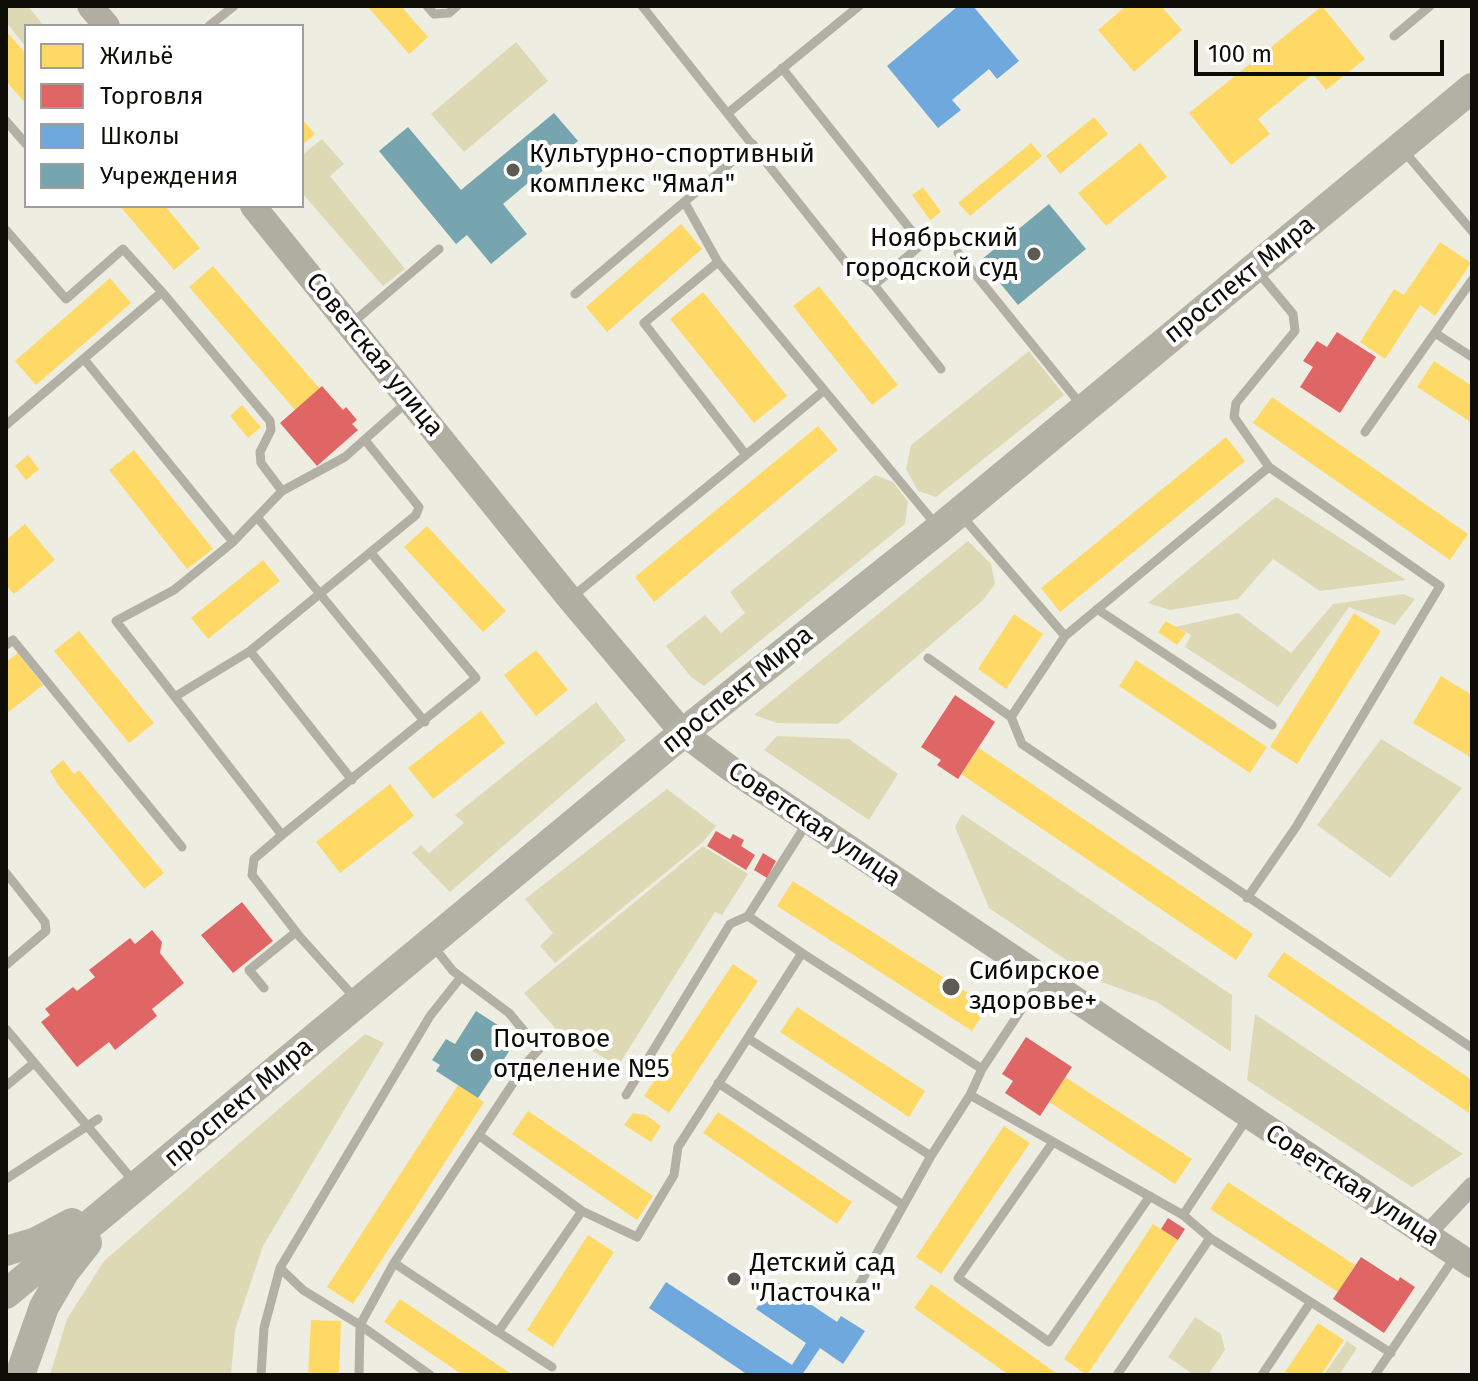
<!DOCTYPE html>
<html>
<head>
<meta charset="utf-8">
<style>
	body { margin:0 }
	#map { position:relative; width:1478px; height:1381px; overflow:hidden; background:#eeede1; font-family:"Fira Sans",sans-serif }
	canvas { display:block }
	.frame { position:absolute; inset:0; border:8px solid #0d0c06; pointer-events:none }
	.legend { position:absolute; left:24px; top:24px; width:280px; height:184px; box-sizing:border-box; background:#fff; border:2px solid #9e9e9b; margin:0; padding:10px 14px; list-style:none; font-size:24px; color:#0d0c06 }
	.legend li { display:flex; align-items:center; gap:16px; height:40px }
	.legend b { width:40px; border:2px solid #9e9e9b }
	.scale { position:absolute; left:1194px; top:40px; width:250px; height:36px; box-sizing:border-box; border:4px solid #0d0c06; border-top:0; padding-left:10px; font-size:24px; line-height:28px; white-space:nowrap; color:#0d0c06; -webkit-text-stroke:6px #fff; paint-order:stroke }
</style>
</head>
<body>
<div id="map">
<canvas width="1478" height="1381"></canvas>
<div class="frame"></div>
<ul class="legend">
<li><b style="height:22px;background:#ffd966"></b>Жильё</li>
<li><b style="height:22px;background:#e06666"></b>Торговля</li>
<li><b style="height:22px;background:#6fa8dc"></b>Школы</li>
<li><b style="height:22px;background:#76a5af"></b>Учреждения</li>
</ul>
<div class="scale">100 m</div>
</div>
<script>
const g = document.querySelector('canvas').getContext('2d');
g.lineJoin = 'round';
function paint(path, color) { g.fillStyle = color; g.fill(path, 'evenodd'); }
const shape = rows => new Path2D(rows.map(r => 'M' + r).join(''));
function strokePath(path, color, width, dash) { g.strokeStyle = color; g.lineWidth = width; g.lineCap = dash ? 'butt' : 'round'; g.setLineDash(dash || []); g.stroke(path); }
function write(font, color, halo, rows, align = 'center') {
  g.font = font + ' "Fira Sans",sans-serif'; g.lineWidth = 8; g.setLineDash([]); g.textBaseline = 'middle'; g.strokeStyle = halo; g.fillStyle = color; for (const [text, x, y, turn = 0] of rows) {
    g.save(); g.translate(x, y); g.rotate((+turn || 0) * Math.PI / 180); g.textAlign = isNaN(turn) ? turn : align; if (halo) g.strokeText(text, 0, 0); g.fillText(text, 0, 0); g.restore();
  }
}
const green = shape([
	[6,6,28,6,44,26,26,26,26,47,6,22],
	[516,42,548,81,464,152,431,114],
	[322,139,344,164,330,176,405,269,383,286,302,193,302,155],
	[1029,351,1064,395,936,497,918,491,906,469,911,445],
	[875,475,893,482,908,502,905,524,704,686,691,677,666,646,705,615,721,633,745,613,730,592],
	[1276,497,1406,580,1320,591,1273,559,1238,599,1170,610,1148,603],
	[968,541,991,564,995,584,983,600,838,724,777,723,754,715],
	[1403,594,1415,599,1395,625,1349,607,1278,707,1185,647,1191,635,1175,627,1238,613,1291,653,1333,604],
	[596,702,626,740,450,892,412,853,421,845,429,853,464,823,455,815],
	[777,736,849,739,898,774,869,820,764,750],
	[1381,739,1462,788,1390,878,1317,825],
	[667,789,716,826,703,842,555,963,540,946,553,933,525,899],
	[962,814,1232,995,1231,1052,1157,1002,1096,980,989,908,955,827],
	[703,846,748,874,722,915,715,912,618,1066,556,1029,524,993],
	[1255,1014,1463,1154,1412,1187,1247,1080],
	[365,1034,384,1043,263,1246,235,1330,231,1375,50,1375,67,1319,104,1261],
	[1195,1317,1221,1334,1225,1350,1208,1375,1194,1375,1168,1357],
	[1347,1341,1357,1348,1339,1375,1324,1375]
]);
const homes = shape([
	[367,6,401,6,428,37,409,54],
	[1126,6,1161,6,1182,30,1134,72,1098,30],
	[1322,6,1365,59,1326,90,1313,74,1258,119,1270,134,1231,165,1189,113],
	[6,31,26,54,26,104,6,81],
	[1094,117,1108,134,1060,174,1046,156],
	[302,119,315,134,302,145],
	[1031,143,1042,156,970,216,958,203],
	[1140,143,1167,177,1106,226,1078,193],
	[923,187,941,212,930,220,912,195],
	[120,206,165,206,200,248,174,270],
	[681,224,702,249,607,332,586,307],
	[1440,242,1471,263,1435,316,1420,305,1385,359,1360,342,1394,289,1404,295],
	[213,266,320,389,295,410,189,287],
	[110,278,131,303,36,385,15,361],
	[819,286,898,385,872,405,793,306],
	[703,292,787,396,754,423,670,319],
	[1434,361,1472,386,1472,423,1417,387],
	[1272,397,1468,534,1450,560,1253,423],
	[242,405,261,427,248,438,230,416],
	[818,426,838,450,654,602,635,577],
	[1226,437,1245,461,1060,612,1041,588],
	[134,450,213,549,187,569,109,470],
	[28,455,39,469,26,480,15,466],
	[25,524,55,560,14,594,6,585,6,540],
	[427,526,506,611,483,632,404,547],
	[263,560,280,581,208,639,191,618],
	[1354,613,1381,631,1297,764,1270,747],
	[1014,614,1043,634,1006,689,978,669],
	[1166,621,1186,633,1177,645,1158,632],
	[79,631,154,723,129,743,54,651],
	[536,650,568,690,536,716,504,675],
	[18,653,43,685,6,714,6,662],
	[1136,660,1267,747,1250,773,1119,686],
	[1441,676,1472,695,1472,758,1413,723],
	[481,711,505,743,433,799,408,768],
	[979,748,1253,934,1236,960,961,774],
	[63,760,74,774,79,770,164,873,144,889,59,786,50,771],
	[390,784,414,816,340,873,316,842],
	[793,881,988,1006,972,1031,777,906],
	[1284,952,1472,1080,1469,1113,1267,976],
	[733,964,758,981,669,1113,644,1096],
	[797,1007,925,1091,909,1117,780,1032],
	[1065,1077,1192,1159,1175,1184,1049,1102],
	[458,1085,484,1102,353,1304,327,1287],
	[528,1111,653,1196,637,1220,512,1134],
	[718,1112,852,1202,837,1224,703,1133],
	[633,1113,646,1115,661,1126,651,1142,624,1125],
	[1004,1126,1030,1143,941,1274,916,1257],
	[1228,1182,1355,1265,1338,1292,1210,1209],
	[1153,1224,1178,1240,1087,1375,1064,1359],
	[588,1235,614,1252,553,1347,527,1330],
	[931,1284,1059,1375,1009,1375,914,1308],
	[400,1299,513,1375,463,1375,384,1322],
	[311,1320,341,1321,339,1375,308,1375],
	[1318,1323,1344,1340,1321,1375,1283,1375]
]);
const shops = shape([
	[1337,332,1376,357,1340,413,1300,387,1313,367,1303,361,1317,341,1327,347],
	[322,386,343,410,346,407,357,420,352,424,358,430,317,466,280,423],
	[955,695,995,722,958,779,937,765,941,760,921,747],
	[716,831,730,839,733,834,744,840,741,846,755,855,746,870,707,846],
	[763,853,776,861,767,878,754,870],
	[242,902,273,941,233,973,201,935],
	[152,930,162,942,160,953,184,983,152,1009,157,1016,115,1050,109,1042,77,1067,41,1022,50,1015,45,1009,73,987,77,991,95,977,89,970,130,938,135,944],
	[1026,1037,1072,1067,1040,1116,1005,1093,1013,1081,1002,1074],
	[1168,1218,1185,1229,1178,1240,1161,1229],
	[1361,1257,1398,1281,1400,1277,1415,1287,1384,1333,1333,1299]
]);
const schools = shape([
	[958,6,973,6,1019,61,997,79,989,69,952,100,961,110,938,128,887,66],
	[776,1281,837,1322,841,1316,865,1331,843,1364,820,1348,802,1375,748,1375,649,1308,666,1282,792,1365,806,1343,756,1309]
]);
const public = shape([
	[554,113,578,141,503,204,527,234,491,264,467,235,456,244,379,151,408,127,461,190],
	[1049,204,1086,249,1018,305,981,260],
	[476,1011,518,1038,478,1098,436,1071,440,1065,432,1060,446,1039,455,1044]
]);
const lane = shape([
	[427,6,434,14,449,13,457,6],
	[642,6,847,264,874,285,941,369],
	[209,26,234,6],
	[1394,36,1430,6],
	[782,68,922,244,874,285],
	[728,113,859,6],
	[6,121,26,144],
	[1403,150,1472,231],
	[685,203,718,262],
	[6,230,66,299,123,249,162,292],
	[958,253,1082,406],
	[1258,272,1293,314,1295,331,1236,403,1234,417,1269,467],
	[575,294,753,144],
	[352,323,439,249],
	[1435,333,1472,357],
	[84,359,233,542],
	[6,425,162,292,270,421,271,430,260,452,261,463,282,491],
	[1365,432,1472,280],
	[746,455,822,392],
	[961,515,1065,636,1269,467,1440,586,1296,827,1247,898],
	[257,517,425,722],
	[572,597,746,455,644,323,718,262,937,526],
	[1097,609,1272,725],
	[6,645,13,640,182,847],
	[250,651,352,780],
	[928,658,1011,717,1022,744,1472,1048],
	[176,696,250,651,416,515,419,507,365,440],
	[1011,717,1065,636],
	[282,835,476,678,371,553],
	[6,873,45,922,46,931,6,965],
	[433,946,453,971,509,1013,539,1049],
	[802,953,748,916,807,823],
	[1041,980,982,1069,970,1095,1183,1215],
	[264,988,249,970,296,932],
	[355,998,300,937,252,875,254,859,282,835,116,621,174,590,233,542,282,491,345,457,407,402],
	[6,1029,135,1183],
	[749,1039,931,1156],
	[718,1083,903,1205],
	[6,1086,34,1063],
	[626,1095,730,924,748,916],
	[1248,1117,1183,1215,1210,1238,1391,1353],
	[1053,1142,958,1278,1049,1342,1150,1196],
	[6,1179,98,1119],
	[582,1211,637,1237,674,1175,678,1147,802,953,982,1069],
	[394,1263,498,1332,582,1211,480,1136],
	[280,1268,303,1290,360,1325,430,1375],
	[858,1287,931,1156,970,1095],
	[498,1332,552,1367],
	[261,1375,264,1328,280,1268,430,1016,461,977],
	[359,1375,360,1325,394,1263,527,1062,548,1040],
	[1117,1375,1210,1238],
	[1262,1375,1310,1303],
	[1375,1375,1456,1255]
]);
const street = shape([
	[1426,1235,1472,1186]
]);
const secondary = shape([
	[90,6,107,26],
	[253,206,570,599,683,733,731,769,1472,1265]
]);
const primary = shape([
	[6,1251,36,1242,72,1223],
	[6,1294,683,733,939,529,1472,88],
	[20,1375,44,1307,65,1271,87,1243]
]);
const markers = [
	[513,170,8,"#5c5b53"],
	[1034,254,8,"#5c5b53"],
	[951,987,10,"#5c5b53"],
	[477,1055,8,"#5c5b53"],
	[734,1279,8,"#5c5b53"]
];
const poiNames = [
	["Культурно-спортивный",529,155],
	["комплекс \"Ямал\"",529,185],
	["Ноябрьский",1018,239,"right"],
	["городской суд",1018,269,"right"],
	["Сибирское",969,972],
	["здоровье+",969,1002],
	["Почтовое",493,1040],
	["отделение №5",493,1070],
	["Детский сад",750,1264],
	["\"Ласточка\"",750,1294]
];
const streetNames = [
	["проспект Мира",1240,280,-39],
	["Советская улица",374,355,51],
	["проспект Мира",738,690,-39],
	["Советская улица",814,825,34],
	["проспект Мира",239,1103,-40],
	["Советская улица",1352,1186,33]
];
paint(green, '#ded9b5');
paint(homes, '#ffd966');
paint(shops, '#e06666');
paint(schools, '#6fa8dc');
paint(public, '#76a5af');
strokePath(lane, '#b2b0a4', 9);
strokePath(street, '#b2b0a4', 18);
strokePath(secondary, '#b0aea1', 26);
strokePath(primary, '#b2b1a3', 30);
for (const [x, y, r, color] of markers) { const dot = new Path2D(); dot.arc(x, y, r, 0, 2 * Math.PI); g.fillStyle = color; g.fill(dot); strokePath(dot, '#fff', 3); }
write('26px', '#0d0c06', '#fff', poiNames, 'left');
write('26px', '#0d0c06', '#fff', streetNames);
</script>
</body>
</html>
